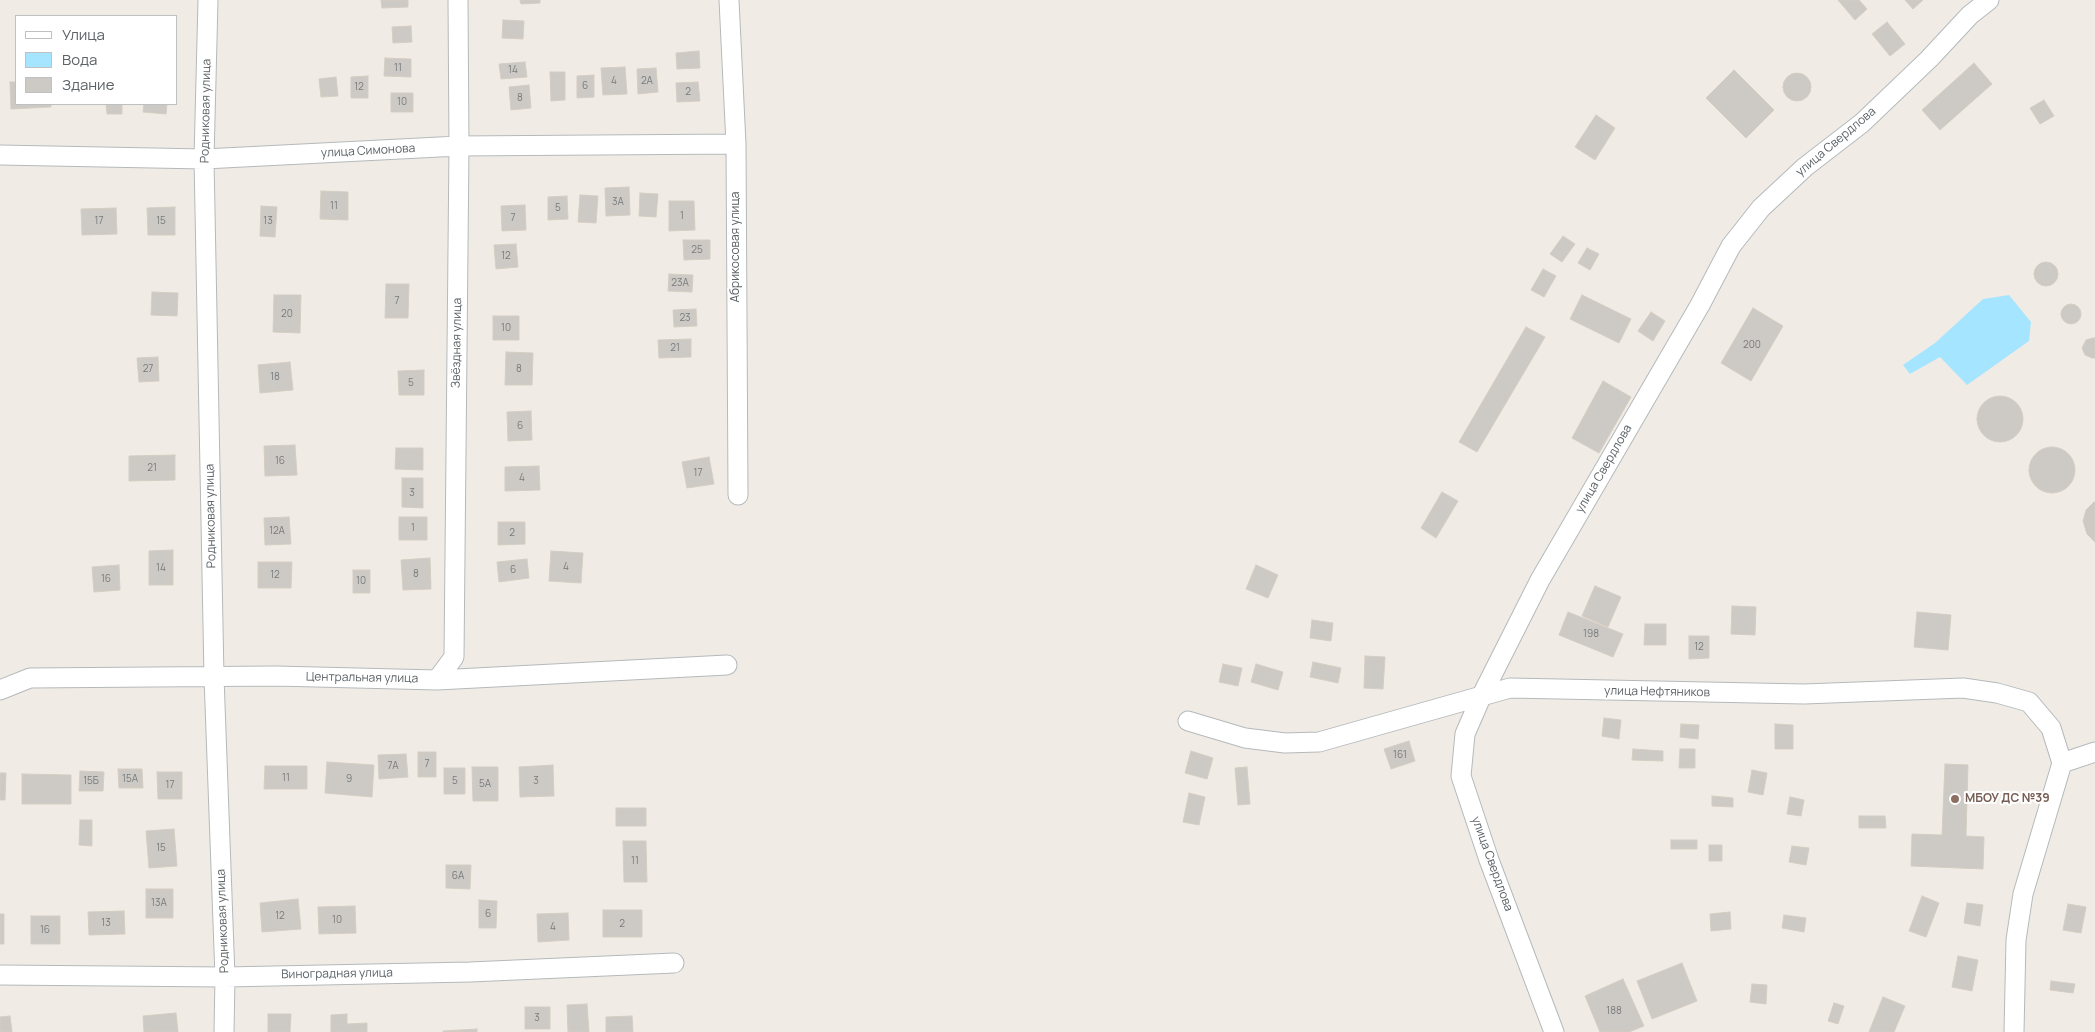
<!DOCTYPE html>
<html>
<head>
<meta charset="utf-8">
<style>
	body { margin:0 }
	#map { position:relative; width:2095px; height:1032px; overflow:hidden; background:#f0ece5; font-family:Manrope,sans-serif }
	canvas { display:block }
	.legend { position:absolute; left:15px; top:15px; width:162px; height:90px; box-sizing:border-box; background:#fff; border:1px solid #bec0c2; margin:0; padding:6px 9px; list-style:none; font-size:15px; color:#5c6266 }
	.legend li { display:flex; align-items:center; gap:10px; height:25px }
	.legend b { width:25px; border:1px solid #bec0c2 }
</style>
</head>
<body>
<div id="map">
<canvas width="2095" height="1032"></canvas>
<ul class="legend">
<li><b style="height:6px;background:#fff"></b>Улица</li>
<li><b style="height:14px;background:#a6e5ff"></b>Вода</li>
<li><b style="height:14px;background:#cdc9c4"></b>Здание</li>
</ul>
</div>
<script>
const g = document.querySelector('canvas').getContext('2d');
g.lineJoin = 'round';
function paint(path, color) { g.fillStyle = color; g.fill(path, 'evenodd'); }
const shape = rows => new Path2D(rows.map(r => 'M' + r).join(''));
function strokePath(path, color, width, dash) { g.strokeStyle = color; g.lineWidth = width; g.lineCap = dash ? 'butt' : 'round'; g.setLineDash(dash || []); g.stroke(path); }
function write(font, color, halo, rows, align = 'center') {
  g.font = font + ' Manrope,sans-serif'; g.lineWidth = 4; g.setLineDash([]); g.textBaseline = 'middle'; g.strokeStyle = halo; g.fillStyle = color; for (const [text, x, y, turn = 0] of rows) {
    g.save(); g.translate(x, y); g.rotate((+turn || 0) * Math.PI / 180); g.textAlign = isNaN(turn) ? turn : align; if (halo) g.strokeText(text, 0, 0); g.fillText(text, 0, 0); g.restore();
  }
}
const water = shape([
	[2009,295,2031,322,2029,341,1967,385,1940,357,1910,374,1903,365,1935,343,1983,299]
]);
const building = shape([
	[381,0,408,0,408,7,382,8,381,0],
	[520,0,540,0,540,3,521,4,520,0],
	[1838,0,1859,0,1867,9,1855,20,1838,0],
	[1905,0,1923,0,1913,9,1905,0],
	[503,20,524,21,523,39,502,38,503,20],
	[1887,22,1905,44,1890,56,1872,34,1887,22],
	[411,26,412,42,393,43,392,27,411,26],
	[699,51,700,68,677,69,676,53,699,51],
	[385,58,411,59,411,77,384,76,385,58],
	[525,62,527,77,501,79,499,64,525,62],
	[1974,63,1992,84,1940,130,1922,110,1974,63],
	[625,67,627,94,603,95,601,68,625,67],
	[656,68,658,92,638,94,637,69,656,68],
	[1734,70,1774,110,1746,138,1706,98,1734,70],
	[550,72,565,72,565,100,551,101,550,72],
	'1783 87a14 14 0 1 1 28 0a14 14 0 1 1-28 0Z',
	[594,75,594,97,577,98,577,76,594,75],
	[368,76,368,98,351,98,351,77,368,76],
	[336,77,338,96,321,97,319,79,336,77],
	[10,82,16,82,16,104,51,104,51,107,11,109,10,82],
	[698,82,700,101,677,102,676,83,698,82],
	[529,85,531,108,511,110,509,87,529,85],
	[391,93,413,93,413,112,391,112,391,93],
	[2044,100,2054,116,2040,124,2030,108,2044,100],
	[106,104,122,104,122,114,107,114,106,104],
	[144,104,167,104,166,114,143,112,144,104],
	[1596,115,1615,128,1595,160,1575,147,1596,115],
	[629,187,630,215,606,216,605,188,629,187],
	[321,191,348,192,348,220,320,219,321,191],
	[640,193,658,194,656,217,639,216,640,193],
	[580,195,598,196,596,223,578,222,580,195],
	[567,196,568,219,548,220,548,197,567,196],
	[669,201,694,201,695,230,669,231,669,201],
	[525,205,526,230,502,231,501,206,525,205],
	[261,206,277,207,275,237,260,236,261,206],
	[175,207,175,235,148,235,147,208,175,207],
	[116,208,117,234,82,235,81,209,116,208],
	[1563,236,1575,244,1562,262,1550,254,1563,236],
	[683,240,710,240,710,259,684,260,683,240],
	[516,244,518,267,496,269,494,245,516,244],
	[1587,248,1599,254,1590,270,1578,263,1587,248],
	'2034 274a12 12 0 1 1 24 0a12 12 0 1 1-24 0Z',
	[1543,269,1556,276,1544,297,1531,290,1543,269],
	[669,274,693,275,692,292,668,291,669,274],
	[386,284,409,284,408,318,385,318,386,284],
	[152,292,178,293,177,316,151,315,152,292],
	[274,295,301,295,300,333,273,332,274,295],
	[1582,295,1631,319,1619,343,1570,319,1582,295],
	'2061 314a10 10 0 1 1 20 0a10 10 0 1 1-20 0Z',
	[1753,308,1783,326,1751,381,1721,363,1753,308],
	[696,309,697,326,674,327,673,310,696,309],
	[1651,312,1665,321,1653,341,1638,331,1651,312],
	[493,316,519,316,519,340,493,340,493,316],
	[1526,327,1545,337,1477,452,1459,442,1526,327],
	[2093,338,2095,338,2095,358,2092,358,2085,355,2082,348,2086,340,2093,338],
	[691,339,691,357,659,358,658,340,691,339],
	[506,352,533,353,532,385,505,385,506,352],
	[158,357,159,381,139,382,137,358,158,357],
	[290,362,293,390,260,393,258,365,290,362],
	[424,370,424,395,399,395,398,371,424,370],
	[1603,381,1631,397,1599,453,1572,438,1603,381],
	'1977 419a23 23 0 1 1 46 0a23 23 0 1 1-46 0Z',
	[531,411,532,440,508,441,507,412,531,411],
	[295,445,297,475,265,476,264,446,295,445],
	'2029 470a23 23 0 1 1 46 0a23 23 0 1 1-46 0Z',
	[396,448,423,448,423,470,395,469,396,448],
	[175,455,175,480,129,481,129,456,175,455],
	[709,457,714,484,687,488,682,462,709,457],
	[539,466,540,490,505,491,505,467,539,466],
	[402,478,423,478,423,508,402,507,402,478],
	[1442,492,1458,501,1436,538,1421,528,1442,492],
	[2094,502,2095,502,2095,542,2087,534,2083,521,2086,510,2094,502],
	[289,517,291,544,265,545,264,518,289,517],
	[399,517,427,517,427,540,399,540,399,517],
	[498,522,525,522,525,544,498,545,498,522],
	[173,550,173,585,149,585,149,551,173,550],
	[551,551,583,553,581,583,549,581,551,551],
	[430,558,431,589,403,590,401,560,430,558],
	[527,559,529,578,499,582,497,562,527,559],
	[258,562,292,562,291,588,258,588,258,562],
	[119,565,120,590,94,592,92,567,119,565],
	[1256,565,1278,575,1268,598,1246,589,1256,565],
	[353,570,370,570,370,593,353,593,353,570],
	[1595,586,1621,597,1608,627,1582,616,1595,586],
	[1732,606,1756,607,1755,635,1731,634,1732,606],
	[1568,612,1623,634,1613,657,1559,635,1568,612],
	[1917,612,1951,615,1948,650,1914,647,1917,612],
	[1312,620,1333,623,1331,641,1310,638,1312,620],
	[1645,624,1666,624,1666,645,1644,645,1645,624],
	[1689,636,1709,636,1709,658,1689,659,1689,636],
	[1365,656,1385,657,1383,689,1364,688,1365,656],
	[1313,662,1341,668,1338,683,1310,677,1313,662],
	[1223,664,1242,668,1238,686,1219,682,1223,664],
	[1256,664,1283,672,1278,690,1251,682,1256,664],
	[1604,718,1621,720,1619,739,1602,736,1604,718],
	[1681,724,1699,725,1698,739,1680,737,1681,724],
	[1775,724,1793,725,1793,749,1775,749,1775,724],
	[1409,741,1415,761,1391,769,1384,749,1409,741],
	[1633,749,1663,751,1663,761,1632,760,1633,749],
	[1680,749,1695,749,1695,768,1679,768,1680,749],
	[1191,751,1213,758,1207,779,1185,773,1191,751],
	[418,752,436,752,436,777,418,777,418,752],
	[406,754,408,777,379,779,378,755,406,754],
	[327,762,374,765,372,797,325,793,327,762],
	[1945,764,1968,765,1966,836,1984,837,1983,869,1911,866,1912,834,1942,835,1945,764],
	[553,765,554,796,520,797,519,767,553,765],
	[265,766,307,766,307,789,264,789,265,766],
	[472,767,498,767,498,801,473,801,472,767],
	[1247,767,1250,804,1238,805,1235,768,1247,767],
	[444,768,465,768,465,794,444,794,444,768],
	[118,769,142,769,143,788,119,788,118,769],
	[1752,770,1767,773,1763,795,1748,792,1752,770],
	[80,771,104,772,103,791,79,791,80,771],
	[157,772,182,772,182,799,158,799,157,772],
	[0,773,6,773,5,800,0,800,0,773],
	[22,774,71,775,71,804,22,804,22,774],
	[1189,793,1205,797,1199,825,1183,822,1189,793],
	[1712,796,1733,798,1733,807,1712,806,1712,796],
	[1790,797,1804,800,1801,816,1787,814,1790,797],
	[616,808,646,808,646,826,616,826,616,808],
	[1859,816,1885,816,1886,828,1859,828,1859,816],
	[80,820,92,820,92,846,79,845,80,820],
	[174,829,177,866,149,868,146,831,174,829],
	[1671,840,1697,840,1697,849,1671,849,1671,840],
	[623,841,646,841,647,882,624,882,623,841],
	[1709,845,1722,845,1722,861,1709,861,1709,845],
	[1792,846,1809,848,1806,865,1789,862,1792,846],
	[446,865,471,865,470,889,446,888,446,865],
	[146,889,173,889,173,918,146,918,146,889],
	[1922,896,1939,903,1926,937,1909,931,1922,896],
	[298,899,301,929,262,932,260,903,298,899],
	[479,900,497,901,496,928,479,928,479,900],
	[1967,903,1983,905,1980,926,1964,923,1967,903],
	[2068,904,2086,907,2081,933,2063,930,2068,904],
	[355,906,356,933,319,934,318,907,355,906],
	[603,910,642,910,642,937,603,937,603,910],
	[124,911,125,934,89,935,88,912,124,911],
	[1730,912,1731,929,1711,931,1710,914,1730,912],
	[568,913,569,940,538,942,537,914,568,913],
	[0,914,4,914,4,944,0,944,0,914],
	[1784,915,1806,918,1804,932,1782,928,1784,915],
	[31,916,60,916,60,944,31,944,31,916],
	[1958,956,1978,960,1972,991,1952,987,1958,956],
	[1682,963,1697,1001,1652,1019,1637,981,1682,963],
	[1623,979,1644,1026,1629,1032,1600,1032,1585,996,1623,979],
	[2051,981,2075,984,2073,993,2050,990,2051,981],
	[1752,984,1767,985,1766,1004,1750,1002,1752,984],
	[1883,997,1905,1006,1894,1032,1869,1032,1883,997],
	[1834,1003,1844,1006,1838,1024,1828,1021,1834,1003],
	[587,1004,589,1032,568,1032,567,1005,587,1004],
	[525,1007,550,1007,550,1029,525,1029,525,1007],
	[176,1013,178,1032,144,1032,143,1016,176,1013],
	[268,1014,291,1014,290,1032,268,1032,268,1014],
	[347,1014,347,1024,367,1023,367,1032,331,1032,331,1015,347,1014],
	[10,1016,12,1032,0,1032,0,1017,10,1016],
	[632,1016,633,1032,606,1032,606,1017,632,1016],
	[477,1029,477,1032,443,1032,443,1031,477,1029]
]);
const minor = shape([
	[208,0,204,159,214,677,225,977,224,1032],
	[729,0,736,144,738,495],
	[0,155,204,159,459,146,736,144],
	[437,680,454,657,459,146,458,0],
	[0,690,30,678,276,676,437,680,727,665],
	[1188,721,1245,738,1285,743,1319,742,1510,688,1804,694,1963,688,1997,693,2029,702,2051,728,2062,763,2095,752],
	[0,975,225,977,470,972,674,963],
	[1554,1032,1489,860,1461,776,1465,734,1482,695,1540,580,1700,305,1731,246,1761,208,1805,167,1862,123,1929,59,1970,15,1989,0],
	[2014,1032,2016,940,2023,894,2062,763]
]);
const markers = [
	[1955,799,5,"#8d6e63"]
];
const numberNames = [
	["11",398,68],
	["14",513,70],
	["4",614,81],
	["2А",647,81],
	["6",585,86],
	["12",359,87],
	["2",688,92],
	["8",520,98],
	["10",402,102],
	["3А",618,202],
	["11",334,206],
	["5",558,208],
	["1",682,216],
	["7",513,218],
	["17",99,221],
	["15",161,221],
	["13",268,221],
	["25",697,250],
	["12",506,256],
	["23А",680,283],
	["7",397,301],
	["20",287,314],
	["23",685,318],
	["10",506,328],
	["200",1752,345],
	["21",675,348],
	["27",148,369],
	["8",519,369],
	["18",275,377],
	["5",411,383],
	["6",520,426],
	["16",280,461],
	["21",152,468],
	["17",698,473],
	["4",522,478],
	["3",412,493],
	["1",413,528],
	["12А",277,531],
	["2",512,533],
	["4",566,567],
	["14",161,568],
	["6",513,570],
	["8",416,574],
	["12",275,575],
	["16",106,579],
	["10",361,581],
	["198",1591,634],
	["12",1699,647],
	["161",1400,755],
	["7",427,764],
	["7А",393,766],
	["11",286,778],
	["15А",130,779],
	["9",349,779],
	["15Б",91,781],
	["5",455,781],
	["3",536,781],
	["5А",485,784],
	["17",170,785],
	["15",161,848],
	["11",635,861],
	["6А",458,876],
	["13А",159,903],
	["6",488,914],
	["12",280,916],
	["10",337,920],
	["13",106,923],
	["2",622,924],
	["4",553,927],
	["16",45,930],
	["188",1614,1011],
	["3",537,1018]
];
const streetNames = [
	["Родниковая улица",206,111,-89],
	["улица Свердлова",1836,142,-40],
	["улица Симонова",368,151,-3],
	["Абрикосовая улица",736,247,-90],
	["Звёздная улица",457,343,-89],
	["улица Свердлова",1604,469,-60],
	["Родниковая улица",211,516,-91],
	["Центральная улица",362,678,1],
	["улица Нефтяников",1657,692,1],
	["улица Свердлова",1492,864,70],
	["Родниковая улица",223,921,-92],
	["Виноградная улица",337,974,-1]
];
const educationNames = [
	["МБОУ ДС №39",1965,799]
];
paint(water, '#a6e5ff');
paint(building, '#cdc9c4');
strokePath(building, '#d5cdc2', 1);
strokePath(minor, '#b5b9bc', 21);
strokePath(minor, '#fff', 19);
for (const [x, y, r, color] of markers) { const dot = new Path2D(); dot.arc(x, y, r, 0, 2 * Math.PI); g.fillStyle = color; g.fill(dot); strokePath(dot, '#fff', 2); }
write('10px', '#787c7e', null, numberNames);
write('12px', '#5c6266', '#fff', streetNames);
write('bold 12px', '#785e54', '#fff', educationNames, 'left');
</script>
</body>
</html>
